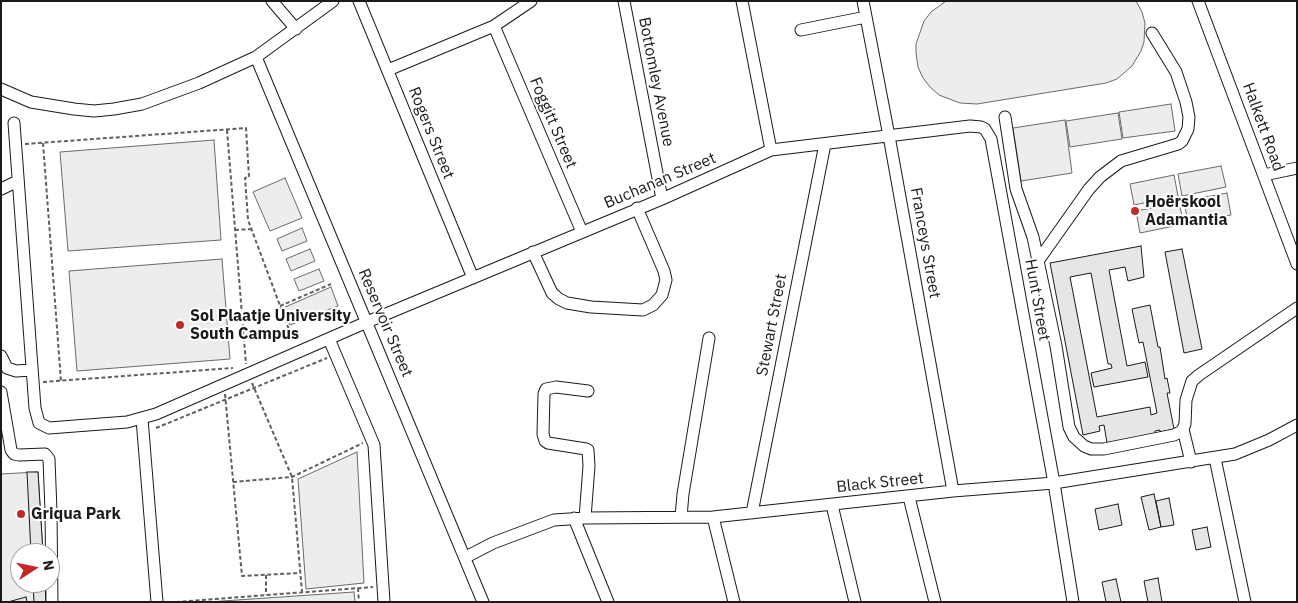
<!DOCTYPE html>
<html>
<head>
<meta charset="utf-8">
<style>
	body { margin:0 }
	#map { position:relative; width:1298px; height:603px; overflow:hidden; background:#fff; font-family:"IBM Plex Sans",sans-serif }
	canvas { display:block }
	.frame { position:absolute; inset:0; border:2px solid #1a1a1a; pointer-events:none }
	.north { position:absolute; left:10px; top:543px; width:50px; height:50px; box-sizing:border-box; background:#fff; border:1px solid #a3a3a3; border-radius:50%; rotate:79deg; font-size:14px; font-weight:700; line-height:20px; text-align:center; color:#1a1a1a }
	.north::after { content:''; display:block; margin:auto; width:18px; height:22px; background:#c62828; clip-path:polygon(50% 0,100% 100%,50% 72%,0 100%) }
</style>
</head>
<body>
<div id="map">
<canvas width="1298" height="603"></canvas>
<div class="frame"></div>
<div class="north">N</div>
</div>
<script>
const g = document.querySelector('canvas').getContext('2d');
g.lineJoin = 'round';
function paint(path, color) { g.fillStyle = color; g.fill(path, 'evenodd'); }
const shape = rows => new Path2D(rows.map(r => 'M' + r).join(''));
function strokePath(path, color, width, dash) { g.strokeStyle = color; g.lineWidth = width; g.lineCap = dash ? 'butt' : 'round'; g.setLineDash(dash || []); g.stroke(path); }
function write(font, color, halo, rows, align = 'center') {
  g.font = font + ' "IBM Plex Sans",sans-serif'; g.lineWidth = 4; g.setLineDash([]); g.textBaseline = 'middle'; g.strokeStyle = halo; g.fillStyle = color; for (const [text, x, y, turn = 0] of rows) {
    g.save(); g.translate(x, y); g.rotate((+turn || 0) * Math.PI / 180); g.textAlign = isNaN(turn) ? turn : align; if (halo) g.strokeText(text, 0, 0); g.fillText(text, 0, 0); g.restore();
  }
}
const built = shape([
	[946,1,1136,1,1142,12,1145,23,1144,42,1141,51,1132,66,1117,79,1106,83,977,104,960,103,939,95,930,87,923,78,918,67,916,53,916,44,924,21,931,12,946,1],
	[1171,104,1175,131,1123,138,1119,112,1171,104],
	[1118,113,1122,139,1070,147,1066,121,1118,113],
	[1065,120,1072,173,1021,181,1013,128,1065,120],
	[214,140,221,240,68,251,60,152,214,140],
	[1221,166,1226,187,1182,196,1178,174,1221,166],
	[1174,175,1178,196,1134,205,1130,184,1174,175],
	[285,178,302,218,270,231,253,192,285,178],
	[1227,193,1231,215,1188,223,1184,201,1227,193],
	[1179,203,1184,224,1140,233,1136,211,1179,203],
	[302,228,307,241,282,251,277,239,302,228],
	[310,249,315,261,291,271,286,259,310,249],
	[222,259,230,359,77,371,69,271,222,259],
	[319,269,324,281,299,291,294,279,319,269],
	[331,287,338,306,290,325,283,308,331,287],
	[357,452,364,583,306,589,298,479,357,452],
	[38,472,43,553,20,553,20,583,45,583,46,602,1,602,1,474,38,472],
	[354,592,355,602,208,602,354,592]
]);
const building = shape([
	[1141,246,1144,277,1128,281,1125,267,1109,270,1127,366,1145,362,1148,377,1094,387,1091,373,1112,368,1111,364,1108,364,1091,273,1070,277,1097,417,1150,407,1151,415,1157,413,1143,342,1139,343,1132,309,1150,305,1158,347,1160,347,1165,379,1167,378,1170,393,1167,393,1174,429,1160,432,1160,430,1155,431,1155,434,1107,443,1104,425,1099,426,1100,431,1083,435,1050,263,1141,246],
	[1182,249,1202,349,1184,353,1165,252,1182,249],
	[27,472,38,472,43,553,31,553,27,472],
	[1154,494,1161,527,1149,530,1141,497,1154,494],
	[1169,498,1174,525,1161,527,1156,501,1169,498],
	[1118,504,1122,525,1099,530,1095,509,1118,504],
	[1207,527,1211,547,1196,550,1192,530,1207,527],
	[1158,578,1162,602,1148,602,1144,581,1158,578],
	[1116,579,1121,602,1106,602,1102,582,1116,579],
	[33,583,45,583,46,602,34,602,33,583],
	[26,597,27,602,8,602,26,597]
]);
const path = shape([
	[227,130,246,364],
	[43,143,61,381],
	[25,144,246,128,249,177,245,178,248,220,294,343],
	[235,230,252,229],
	[280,306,331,284],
	[43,382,233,368],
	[252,383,292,477,302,592],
	[225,394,242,576,300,573],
	[156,428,327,358],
	[233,482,292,477,363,443],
	[266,575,266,595],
	[358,588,359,602],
	[176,602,373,587]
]);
const minor = shape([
	[272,1,296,29],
	[359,1,473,278],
	[624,1,662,199],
	[742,1,771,150],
	[863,1,889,136,953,491],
	[1198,1,1297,264],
	[494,26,582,232],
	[801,30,866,17],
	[256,57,483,602],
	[388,70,494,26,531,1],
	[1,89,31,102,74,109,94,111,114,109,142,104,199,83,256,57,333,1],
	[1005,117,1016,189,1033,237,1056,346,1069,427,1074,437,1084,446,1091,449,1104,449,1174,435,1180,432,1183,429,1185,424,1186,400,1192,381,1199,375,1297,308],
	[14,123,35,408,39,423,49,428,127,422,156,414,367,322,662,199,771,150,970,126,981,127,985,129,991,139,1054,483,1073,602],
	[1264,175,1297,168],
	[1,189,18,181],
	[533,252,552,293,559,299,567,303,591,307,643,310,653,305,662,295,666,280,664,271,637,208],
	[1038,261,1089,189,1100,177,1121,161,1178,144,1182,141,1188,129,1189,117,1186,102,1176,72,1152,33],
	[329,339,374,445,384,602],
	[1,356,7,368,16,371,32,370],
	[1,392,11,450,14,454,19,455,45,454,49,459,51,511,52,602],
	[142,419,157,602],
	[1183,429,1191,462],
	[1215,458,1245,602],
	[909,497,935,602],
	[832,505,855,602],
	[752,513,825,144],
	[681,517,683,494,709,338],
	[713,517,734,602],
	[574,518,608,602],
	[585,518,589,466,588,450,586,449,548,443,545,441,543,434,544,394,546,389,556,387,588,391],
	[466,557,493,543,554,520,585,518,713,517,953,491,1054,483,1235,454,1269,440,1297,425]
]);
const markers = [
	[1135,211,5,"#c62828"],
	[180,325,5,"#c62828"],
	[21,514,5,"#c62828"]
];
const streetNames = [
	["Bottomley Avenue",656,82,79],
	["Foggitt Street",553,123,67],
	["Halkett Road",1263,127,70],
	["Rogers Street",431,133,68],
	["Buchanan Street",660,181,-23],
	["Franceys Street",925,243,80],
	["Hunt Street",1037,300,80],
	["Reservoir Street",385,323,67],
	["Stewart Street",772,325,-79],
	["Black Street",880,483,-6]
];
const poiNames = [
	["Hoërskool",1145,202],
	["Adamantia",1145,220],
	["Sol Plaatje University",190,316],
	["South Campus",190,334],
	["Griqua Park",31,514]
];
paint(built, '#ededed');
strokePath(built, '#6a6a6a', 1);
paint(building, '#e6e6e6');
strokePath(building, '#1a1a1a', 1);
strokePath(minor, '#1a1a1a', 13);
strokePath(path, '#5f5f5f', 2, [4, 2.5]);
strokePath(minor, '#fff', 11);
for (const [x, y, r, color] of markers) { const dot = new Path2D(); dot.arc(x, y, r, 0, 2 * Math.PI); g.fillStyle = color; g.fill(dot); strokePath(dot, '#fff', 2); }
write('16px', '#1a1a1a', '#fff', streetNames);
write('bold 16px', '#1a1a1a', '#fff', poiNames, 'left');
</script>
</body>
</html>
